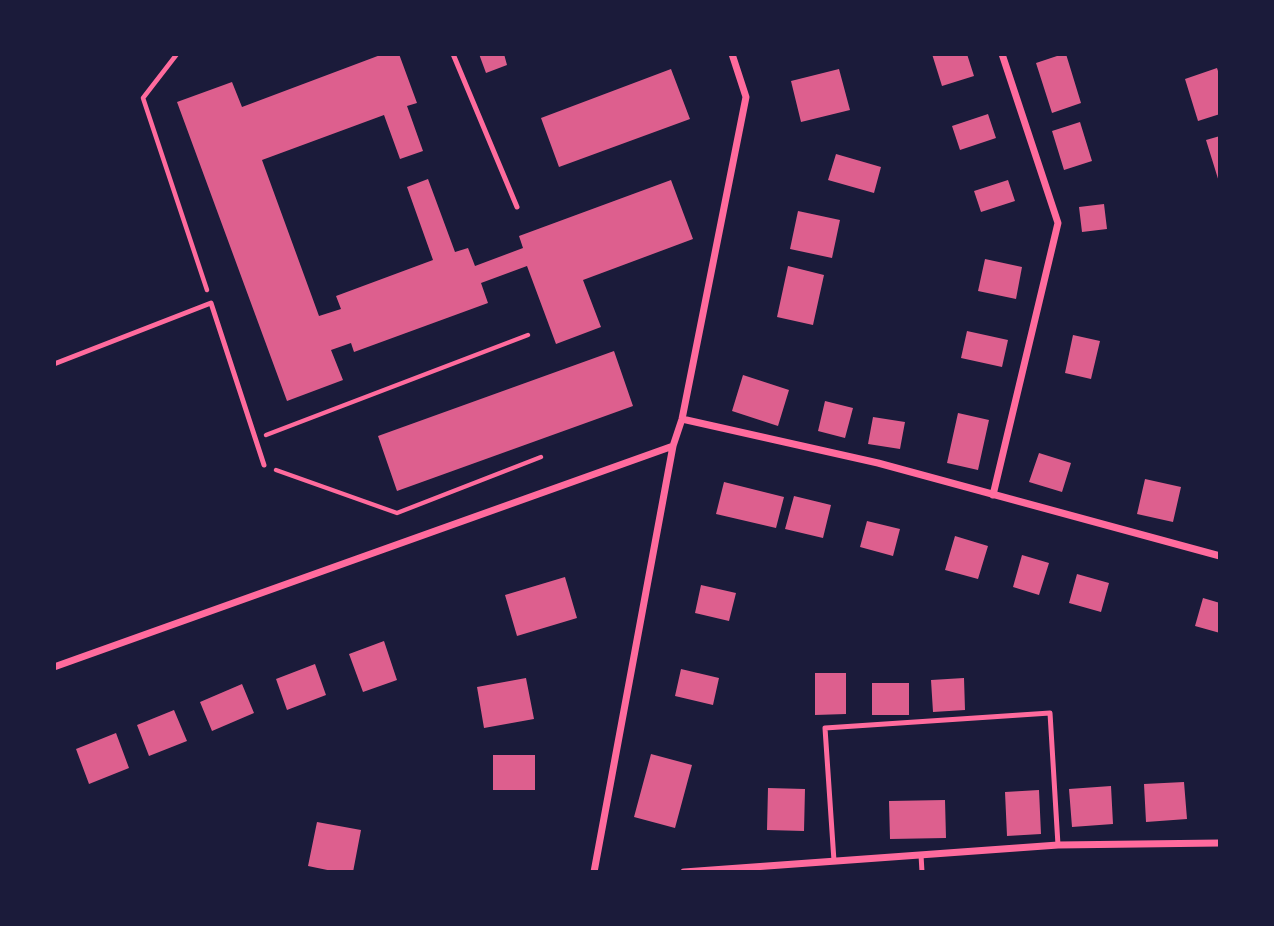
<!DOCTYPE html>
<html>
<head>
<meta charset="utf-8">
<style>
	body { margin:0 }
	#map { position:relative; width:1274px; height:926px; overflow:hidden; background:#1b1b3a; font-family:"IBM Plex Sans",sans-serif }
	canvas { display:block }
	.frame { position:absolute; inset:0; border:56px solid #1b1b3a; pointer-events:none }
</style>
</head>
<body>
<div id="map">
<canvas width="1274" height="926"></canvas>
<div class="frame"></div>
</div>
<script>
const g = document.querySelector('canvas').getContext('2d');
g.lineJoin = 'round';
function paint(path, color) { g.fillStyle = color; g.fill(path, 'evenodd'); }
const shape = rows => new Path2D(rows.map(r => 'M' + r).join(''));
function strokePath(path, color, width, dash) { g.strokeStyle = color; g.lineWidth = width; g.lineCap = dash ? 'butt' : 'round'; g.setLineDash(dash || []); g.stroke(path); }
const building = shape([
	[383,54,399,54,417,103,407,106,423,151,400,159,384,115,262,160,319,316,341,309,336,296,433,260,407,187,428,179,455,252,468,248,475,266,523,248,519,236,671,180,693,239,583,280,601,327,556,344,527,266,481,283,488,303,354,352,351,343,331,350,343,380,287,401,177,102,232,82,242,107],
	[479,54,504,54,507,65,486,73],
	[932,54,967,54,974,76,942,86],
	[1063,54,1066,54,1081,103,1052,113,1036,63],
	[1217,68,1220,77,1220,114,1198,121,1185,79],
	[671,69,690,119,559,167,541,118],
	[839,69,850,110,801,122,791,81],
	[988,114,996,138,960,150,952,126],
	[1080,122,1092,161,1064,170,1052,131],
	[1220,136,1220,182,1219,182,1206,140],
	[836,154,881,167,874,193,828,180],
	[1008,180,1015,201,981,212,974,191],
	[1104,204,1107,229,1082,232,1079,207],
	[798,211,840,220,832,258,790,249],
	[985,259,1022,267,1016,299,978,291],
	[788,266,824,275,813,325,777,317],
	[967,331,1008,340,1002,367,961,358],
	[1073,335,1100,341,1091,379,1065,373],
	[614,351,633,406,397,491,378,436],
	[743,375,789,390,778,426,732,411],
	[825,401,853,408,845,438,818,431],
	[958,413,989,420,978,470,947,463],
	[873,417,905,422,900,449,868,444],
	[1039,453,1071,463,1062,492,1029,482],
	[1145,479,1181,487,1173,522,1137,514],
	[724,482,784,497,776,528,716,514],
	[794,496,831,505,823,538,785,529],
	[867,521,900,529,893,556,860,547],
	[955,536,988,546,978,579,945,570],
	[1022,555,1049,563,1039,595,1013,587],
	[1077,574,1109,583,1101,612,1069,603],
	[565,577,577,618,517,636,505,595],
	[701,585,736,593,729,621,695,613],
	[1203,598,1220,603,1220,633,1195,626],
	[384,641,397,680,363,692,349,654],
	[315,664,326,695,287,710,276,679],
	[681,669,719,678,713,705,675,696],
	[815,673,846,673,846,714,815,715],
	[526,678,534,719,484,728,477,687],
	[964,678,965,710,933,712,931,680],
	[872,683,909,683,909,715,872,715],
	[242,684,254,713,212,731,200,702],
	[174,710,187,741,149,756,137,725],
	[116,733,129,768,89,784,76,749],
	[651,754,692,765,675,828,634,817],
	[493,755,535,755,535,790,493,790],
	[1184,782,1187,819,1146,822,1144,784],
	[1111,786,1113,824,1072,827,1069,789],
	[768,788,805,789,804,831,767,830],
	[1039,790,1041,834,1007,836,1005,792],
	[945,800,946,838,890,839,889,801],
	[317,822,361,830,353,872,337,872,308,866]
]);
const path = shape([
	[177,54,143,98,207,290],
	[266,435,528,335],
	[276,470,397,513,541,457]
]);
const service = shape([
	[453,54,517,207],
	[54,364,211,303,264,465],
	[921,855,922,872],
	[834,861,825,728,1050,713,1058,845]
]);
const minor = shape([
	[682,419,878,463,1220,556],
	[993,495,1058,223,1002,54],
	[54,667,673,446],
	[594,872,673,446,682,419,746,97,732,54],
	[684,872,1058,845,1220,843]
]);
paint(building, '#dd5f8e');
strokePath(path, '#ff6b9d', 4.5);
strokePath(service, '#ff6b9d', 5);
strokePath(minor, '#ff6b9d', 7);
</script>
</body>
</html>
